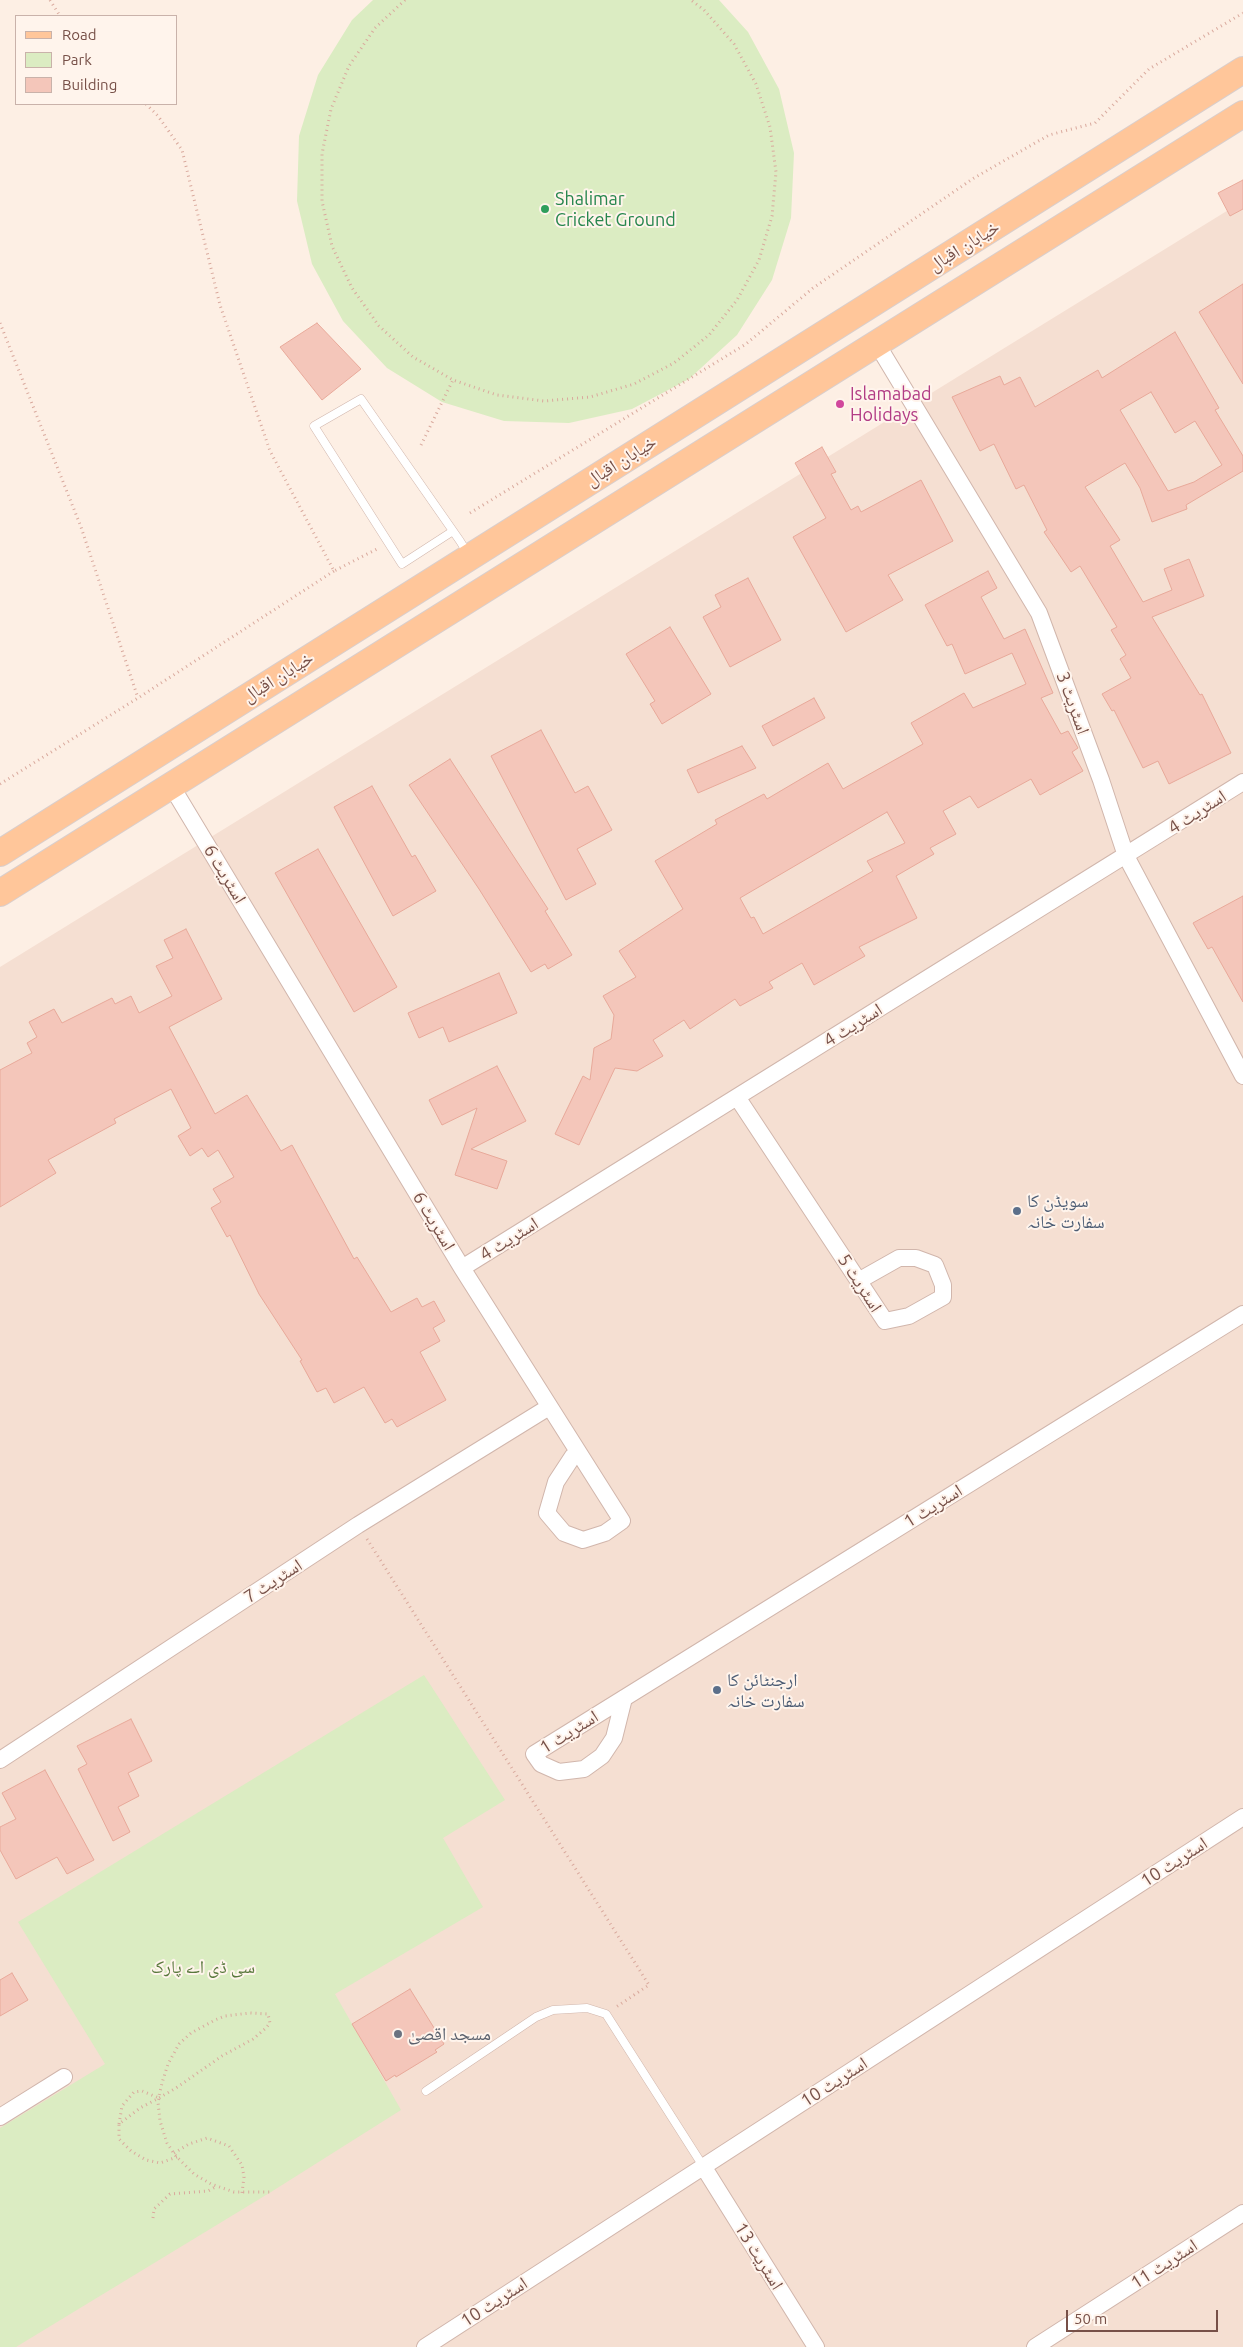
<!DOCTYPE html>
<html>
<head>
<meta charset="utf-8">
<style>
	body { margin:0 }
	#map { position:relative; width:1243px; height:2347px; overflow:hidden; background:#fdefe4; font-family:Ubuntu,sans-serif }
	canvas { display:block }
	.legend { position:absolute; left:15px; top:15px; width:162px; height:90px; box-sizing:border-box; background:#fff4ec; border:1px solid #c9b2aa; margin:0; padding:6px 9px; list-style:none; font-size:15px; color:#775048 }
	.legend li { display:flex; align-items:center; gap:10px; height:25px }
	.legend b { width:25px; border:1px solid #c9b2aa }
	.scale { position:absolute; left:1066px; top:2310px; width:152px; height:22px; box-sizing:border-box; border:2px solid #775048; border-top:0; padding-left:6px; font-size:15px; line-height:18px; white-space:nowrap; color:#775048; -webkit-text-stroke:4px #fff4ec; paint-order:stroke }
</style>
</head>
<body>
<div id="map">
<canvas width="1243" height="2347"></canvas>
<ul class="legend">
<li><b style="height:6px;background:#ffc69a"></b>Road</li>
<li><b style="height:14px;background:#dbecc2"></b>Park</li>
<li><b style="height:14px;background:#f4c6ba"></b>Building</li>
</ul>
<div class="scale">50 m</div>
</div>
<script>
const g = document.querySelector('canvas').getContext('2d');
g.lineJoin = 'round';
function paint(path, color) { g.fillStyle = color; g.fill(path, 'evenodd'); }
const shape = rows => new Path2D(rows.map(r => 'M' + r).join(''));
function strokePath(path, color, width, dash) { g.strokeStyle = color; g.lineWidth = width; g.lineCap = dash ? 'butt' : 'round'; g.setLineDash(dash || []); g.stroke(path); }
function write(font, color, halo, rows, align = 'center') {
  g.font = font + ' Ubuntu,"Noto Naskh Arabic",sans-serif'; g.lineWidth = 4; g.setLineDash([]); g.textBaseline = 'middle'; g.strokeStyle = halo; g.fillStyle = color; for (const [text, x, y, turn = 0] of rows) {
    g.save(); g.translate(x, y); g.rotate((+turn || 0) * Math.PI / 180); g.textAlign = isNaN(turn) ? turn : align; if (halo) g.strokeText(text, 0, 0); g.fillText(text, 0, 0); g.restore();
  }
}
const residential = shape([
	[1243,201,1243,2347,0,2347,0,967]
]);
const green = shape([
	[373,0,719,0,748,32,779,89,794,153,791,218,772,280,737,335,689,379,632,409,569,423,504,421,442,402,387,368,343,321,312,264,297,201,299,136,318,75,352,20],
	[424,1675,505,1800,443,1838,483,1907,335,1994,401,2110,271,2192,16,2347,0,2347,0,2128,105,2064,18,1922]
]);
const building = shape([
	[1243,180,1243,209,1230,216,1218,193,1243,180],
	[1243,284,1243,384,1199,312,1243,284],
	[317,323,361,369,322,400,280,347,317,323],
	[1175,332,1219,408,1215,410,1243,456,1243,471,1186,505,1187,509,1152,522,1140,488,1125,463,1085,487,1120,540,1110,546,1143,602,1172,590,1164,569,1189,559,1204,596,1152,617,1200,695,1202,694,1231,753,1169,784,1158,761,1143,768,1114,710,1112,711,1102,694,1131,678,1120,659,1126,655,1111,630,1117,627,1080,566,1071,572,1044,532,1047,530,1024,485,1016,489,994,444,980,451,952,397,1000,376,1004,385,1020,377,1035,407,1098,370,1102,378,1175,332],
	[1151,392,1175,433,1195,421,1222,465,1194,482,1168,491,1120,410,1151,392],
	[822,447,836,472,831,474,851,510,858,506,861,512,921,480,953,541,888,575,903,600,846,632,793,537,826,518,795,463,822,447],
	[988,571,997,588,981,597,1004,639,1025,629,1053,693,1041,698,1061,734,1068,731,1078,748,1072,752,1083,771,1040,795,1031,779,978,808,970,796,943,811,956,834,930,848,934,854,896,876,917,918,859,947,865,956,814,985,802,963,769,982,773,988,740,1006,735,999,690,1029,684,1020,653,1040,663,1056,637,1071,615,1068,579,1145,555,1134,583,1076,590,1080,594,1048,611,1039,614,1015,603,996,636,977,619,951,683,909,655,861,717,824,715,820,764,794,767,799,828,763,843,789,923,744,911,723,964,693,973,708,1026,684,1012,653,965,674,952,644,947,646,925,605,988,571],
	[887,812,905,843,867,861,873,871,763,934,754,917,751,918,740,898,887,812],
	[748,578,781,640,730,667,703,617,721,607,715,595,748,578],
	[670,627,711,694,662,724,650,704,655,701,626,654,670,627],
	[814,698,825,718,773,746,762,726,814,698],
	[541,730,575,793,588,786,612,830,577,849,596,884,566,900,491,756,541,730],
	[742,746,756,768,698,793,687,770,742,746],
	[450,759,548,909,545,911,572,955,548,969,545,964,531,972,479,889,409,785,450,759],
	[372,786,412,857,415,855,436,891,393,916,334,807,372,786],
	[318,849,397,987,354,1012,275,873,318,849],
	[1243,896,1243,1002,1212,947,1208,949,1193,923,1243,896],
	[186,929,222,999,169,1027,215,1114,247,1095,281,1151,292,1145,354,1259,357,1257,391,1312,417,1298,422,1307,434,1301,445,1321,433,1328,440,1341,420,1352,446,1400,397,1427,392,1419,385,1423,364,1387,334,1403,326,1388,317,1392,300,1361,302,1360,259,1294,230,1235,227,1237,211,1208,221,1202,213,1189,234,1177,218,1150,208,1157,202,1148,190,1156,178,1136,191,1128,171,1089,114,1119,116,1123,48,1160,56,1173,0,1207,0,1070,32,1053,27,1043,37,1037,29,1022,54,1009,62,1023,112,998,115,1004,131,996,139,1013,172,996,156,966,173,958,164,940,186,929],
	[499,973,517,1013,449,1042,443,1027,419,1038,408,1013,499,973],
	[497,1066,526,1121,471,1149,507,1161,497,1189,455,1175,477,1108,442,1125,429,1100,497,1066],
	[131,1719,152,1761,128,1773,139,1796,118,1807,130,1832,113,1841,78,1769,87,1764,77,1746,131,1719],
	[45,1770,94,1860,67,1874,57,1857,16,1879,0,1850,0,1827,16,1819,2,1793,45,1770],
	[12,1973,28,2000,0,2016,0,1980,12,1973],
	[410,1989,444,2044,435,2050,437,2052,396,2077,395,2075,386,2081,352,2024,410,1989]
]);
const path = shape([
	[50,0,60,16],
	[405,0,375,28,349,66,331,109,322,154,322,201,332,246,352,288,379,326,413,357,453,380,497,395,544,401,590,397,634,384,674,363,709,335,737,300,759,260,772,216,776,172,770,127,756,84,734,44,704,10,691,0],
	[146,104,158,116,182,150,220,305,270,451,334,571,377,549],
	[0,323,81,527,138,698],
	[421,445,453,380],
	[470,513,746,344,813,288,974,178,1049,135,1095,123,1149,69,1243,13],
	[0,784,138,698,334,571],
	[367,1539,649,1985,616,2007],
	[119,2124,122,2106,134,2092,142,2091,159,2098],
	[174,2153,189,2144,207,2138,229,2146,242,2165,244,2177,242,2193],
	[177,2157,160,2163,146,2160,131,2151,119,2139,119,2124,140,2108,159,2098,176,2088,222,2056,253,2039,266,2028,270,2023,268,2014,250,2013,225,2016,215,2020,191,2033,179,2044,168,2064,162,2083,159,2096,159,2098,158,2102,160,2121,167,2143,175,2155,194,2174,211,2184,234,2192,271,2192],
	[153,2218,154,2209,170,2194,208,2191,217,2186]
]);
const service = shape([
	[453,531,402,564,314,426,361,399,460,541,468,554],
	[426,2091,536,2017,553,2010,587,2008,606,2014,703,2166]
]);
const minor = shape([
	[877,344,1039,613,1101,780,1126,856,1243,1076],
	[172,787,462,1268,622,1521,605,1533,583,1540,564,1533,547,1513,556,1482,573,1456],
	[737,1097,885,1321,909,1316,943,1297,943,1285,935,1265,916,1258,899,1258,860,1280],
	[462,1268,1243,782],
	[624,1698,614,1738,602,1756,584,1769,559,1772,541,1764,534,1754,1243,1314],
	[0,1760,358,1525,549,1407],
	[0,2117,64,2077],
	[703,2166,816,2347],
	[425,2347,1243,1817],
	[1035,2347,1243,2213]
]);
const primary = shape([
	[0,853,1243,70],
	[0,893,1243,114]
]);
const markers = [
	[545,209,5,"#2e9e5b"],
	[840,404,5,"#d1479c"],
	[1017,1211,5,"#5c6f8a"],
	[717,1690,5,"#5c6f8a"],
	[398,2034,5,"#6b7280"]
];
const leisureNames = [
	["Shalimar",555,199],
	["Cricket Ground",555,220]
];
const streetNames = [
	["خیابان اقبال",964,246,-32],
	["خیابان اقبال",621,461,-32],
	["خیابان اقبال",278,677,-32],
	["اسٹریٹ 3",1073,703,70],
	["اسٹریٹ 4",1197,812,-33],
	["اسٹریٹ 6",225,874,59],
	["اسٹریٹ 4",853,1025,-32],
	["اسٹریٹ 6",434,1221,59],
	["اسٹریٹ 4",509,1239,-32],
	["اسٹریٹ 5",860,1283,57],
	["اسٹریٹ 1",933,1506,-32],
	["اسٹریٹ 7",273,1581,-33],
	["اسٹریٹ 1",569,1732,-32],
	["اسٹریٹ 10",1174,1862,-33],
	["اسٹریٹ 10",834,2082,-33],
	["اسٹریٹ 13",759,2256,58],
	["اسٹریٹ 11",1164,2264,-33],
	["اسٹریٹ 10",494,2302,-33]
];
const hotelNames = [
	["Islamabad",850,394],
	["Holidays",850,415]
];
const serviceNames = [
	["سویڈن کا",1027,1201],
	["سفارت خانہ",1027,1222],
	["ارجنٹائن کا",727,1680],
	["سفارت خانہ",727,1701]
];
const parkNames = [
	["سی ڈی اے پارک",203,1967]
];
const worshipNames = [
	["مسجد اقصیٰ",408,2034]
];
paint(residential, '#f5dfd2');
paint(green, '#dbecc2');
paint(building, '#f4c6ba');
strokePath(building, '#e8a99a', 1);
strokePath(service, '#d1b6ac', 9);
strokePath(minor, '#d1b6ac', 18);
strokePath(primary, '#d9cecc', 28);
strokePath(path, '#d9a99d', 3, [1, 4]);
strokePath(service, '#fff', 8);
strokePath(minor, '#fff', 16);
strokePath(primary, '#ffc69a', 26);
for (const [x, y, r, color] of markers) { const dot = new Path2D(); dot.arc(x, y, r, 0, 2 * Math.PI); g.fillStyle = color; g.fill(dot); strokePath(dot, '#fff4ec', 2); }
write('18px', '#27864d', '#fff4ec', leisureNames, 'left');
write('18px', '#775048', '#fff4ec', streetNames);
write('18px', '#b23c85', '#fff4ec', hotelNames, 'left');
write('18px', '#4e5e75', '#fff4ec', serviceNames, 'left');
write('18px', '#59783c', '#fff4ec', parkNames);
write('18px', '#5b616d', '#fff4ec', worshipNames, 'left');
</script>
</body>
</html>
